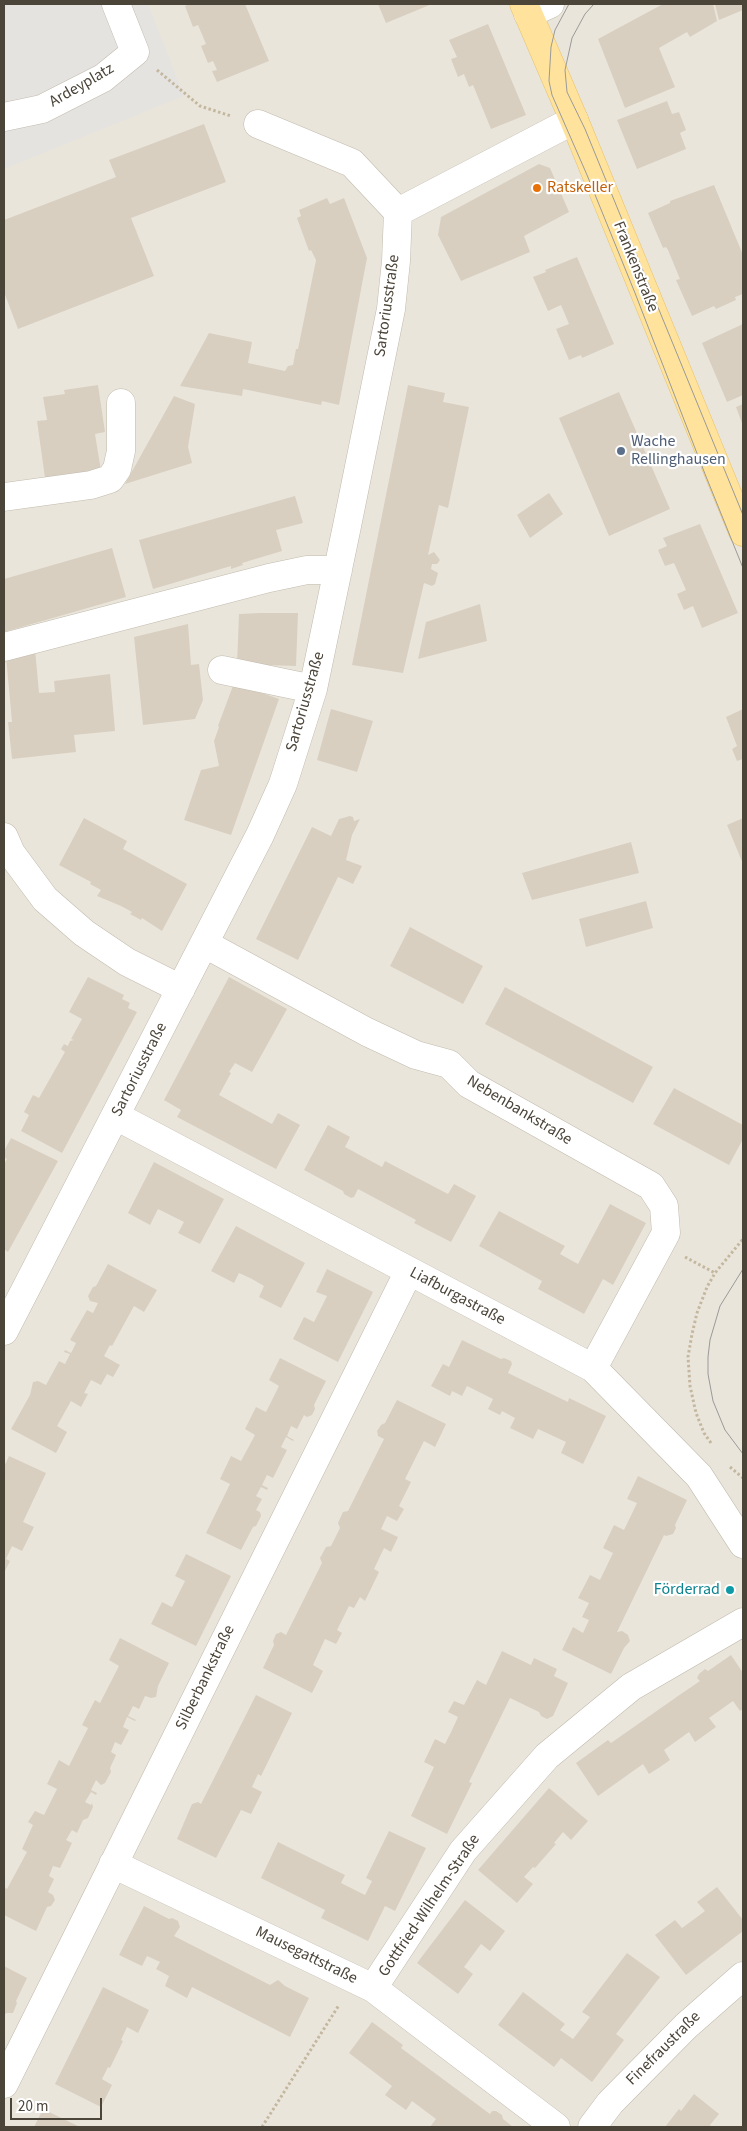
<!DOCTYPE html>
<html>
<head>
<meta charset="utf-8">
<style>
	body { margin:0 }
	#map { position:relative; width:747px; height:2131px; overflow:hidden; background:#f6f3ec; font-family:"Source Sans 3",sans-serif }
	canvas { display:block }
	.frame { position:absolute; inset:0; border:5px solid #4b4439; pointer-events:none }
	.scale { position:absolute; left:10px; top:2098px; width:92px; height:22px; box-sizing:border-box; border:2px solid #4b4439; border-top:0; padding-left:6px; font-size:15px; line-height:18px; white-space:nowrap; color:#4b4439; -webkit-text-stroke:4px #fff; paint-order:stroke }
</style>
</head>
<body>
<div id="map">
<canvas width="747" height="2131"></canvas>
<div class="frame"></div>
<div class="scale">20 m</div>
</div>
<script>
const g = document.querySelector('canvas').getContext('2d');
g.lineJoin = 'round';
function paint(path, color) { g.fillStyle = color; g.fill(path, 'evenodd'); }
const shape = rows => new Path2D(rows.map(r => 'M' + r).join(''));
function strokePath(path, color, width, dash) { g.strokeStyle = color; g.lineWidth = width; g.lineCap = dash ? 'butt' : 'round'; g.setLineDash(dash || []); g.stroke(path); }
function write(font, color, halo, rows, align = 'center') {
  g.font = font + ' "Source Sans 3",sans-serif'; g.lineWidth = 4.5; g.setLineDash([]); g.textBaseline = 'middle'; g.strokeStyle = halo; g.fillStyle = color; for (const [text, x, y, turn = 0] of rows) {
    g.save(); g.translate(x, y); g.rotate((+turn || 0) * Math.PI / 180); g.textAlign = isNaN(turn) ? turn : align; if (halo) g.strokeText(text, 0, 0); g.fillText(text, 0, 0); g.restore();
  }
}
const residential = shape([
	[4,4,521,4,743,538,743,2127,4,2127],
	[525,4,743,4,743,525]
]);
const parking = shape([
	[4,4,148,4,184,96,4,169]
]);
const building = shape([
	[189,4,245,4,269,61,217,82,212,71,217,70,213,61,208,63,201,46,206,44,198,25,193,27,185,6],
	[378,4,432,4,386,23],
	[663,4,713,4,717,21,690,37,687,32,659,48,675,87,625,108,598,39],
	[715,4,743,4,743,10,719,20],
	[488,24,526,115,491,129,473,85,469,87,464,74,458,77,451,59,457,57,449,40],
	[667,101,672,114,679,112,686,130,680,133,686,149,637,169,617,120],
	[204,124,226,182,131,218,154,276,18,329,4,292,4,220,116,177,109,160],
	[539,164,550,168,569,212,524,236,530,252,461,281,438,235,441,217],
	[714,185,743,255,743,294,735,297,736,300,716,309,714,306,692,316,676,280,680,279,668,250,666,247,663,248,648,213,670,203,670,201],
	[327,198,330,204,344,198,367,258,339,405,322,401,321,405,243,389,242,396,180,386,209,333,252,342,248,363,285,371,288,366,293,365,296,349,298,349,316,260,311,250,309,251,297,218,301,216,299,210],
	[577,257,614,344,582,358,581,355,569,360,556,329,569,324,561,305,548,311,533,277,546,272,545,270],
	[743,324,743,395,727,402,702,343],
	[98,385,105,432,95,434,102,477,46,485,37,421,47,420,43,397,65,394,64,390],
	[408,385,445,393,443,402,469,407,448,508,439,505,428,555,434,552,440,560,437,564,432,564,431,569,438,573,435,584,432,586,424,583,403,673,352,665],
	[619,392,670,509,609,536,559,418],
	[174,396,195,404,188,447,192,463,125,484],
	[743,404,743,426,736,407],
	[549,493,563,514,530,538,517,515],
	[295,496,303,523,276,530,282,551,242,563,243,565,231,569,231,566,153,589,139,540],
	[700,524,738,613,702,628,693,606,684,610,677,594,686,590,674,563,665,566,658,550,667,546,663,538],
	[112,548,126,597,4,632,4,579],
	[480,604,487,641,418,659,426,622],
	[260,613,298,613,296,666,237,664,239,614],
	[188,624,191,665,199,664,203,700,195,719,143,725,134,637],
	[35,649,39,693,55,692,54,681,110,674,115,731,74,735,76,752,12,759,8,722,12,722,6,656],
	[234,683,279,699,231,835,184,820,201,770,219,766,214,741,219,727,218,726],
	[331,709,373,721,357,772,317,760],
	[743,709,743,759,737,761,732,749,737,746,726,717],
	[350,816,353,817,354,821,360,819,352,835,346,860,362,866,353,884,338,877,298,960,256,939,312,827,331,836,339,819],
	[84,818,127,841,123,849,187,884,162,931,142,918,141,920,130,914,132,912,121,906,97,896,101,890,90,884,91,882,59,865],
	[743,818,743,864,727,825],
	[631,842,639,873,532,900,522,873],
	[646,901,653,928,586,947,579,919],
	[410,927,483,966,463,1004,390,966],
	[88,977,124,995,122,999,130,1003,128,1008,137,1012,62,1153,21,1131,29,1115,24,1112,33,1095,39,1098,65,1052,61,1049,64,1044,68,1046,70,1041,74,1040,71,1039,82,1019,69,1012],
	[229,977,287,1009,252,1072,235,1063,229,1072,231,1073,219,1095,272,1124,278,1113,300,1125,276,1169,177,1117,181,1110,164,1100],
	[505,987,653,1067,633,1103,485,1024],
	[674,1088,743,1125,743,1139,729,1165,653,1124],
	[328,1125,350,1137,345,1147,382,1167,385,1161,448,1194,454,1184,476,1196,451,1242,414,1223,416,1220,358,1189,354,1197,351,1198,344,1194,343,1191,304,1170],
	[11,1138,58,1161,8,1252,4,1249,4,1164,7,1159,4,1157,4,1151],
	[154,1162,224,1199,200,1244,178,1233,184,1222,158,1209,150,1225,128,1213],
	[610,1204,646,1223,613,1285,603,1279,584,1314,538,1289,542,1281,479,1246,499,1211,565,1246,560,1254,578,1264],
	[236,1226,305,1263,281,1308,259,1297,264,1286,252,1279,239,1273,234,1283,211,1271],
	[108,1264,157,1290,144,1312,134,1306,112,1346,110,1345,104,1356,120,1365,113,1377,107,1374,101,1385,91,1380,84,1393,88,1394,81,1407,71,1401,57,1426,67,1432,56,1453,11,1429,30,1395,33,1382,38,1381,46,1385,59,1361,65,1364,70,1354,64,1352,65,1350,71,1353,76,1343,70,1340,87,1310,93,1313,98,1303,90,1301,88,1296,93,1287,96,1286],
	[327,1269,373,1292,338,1362,293,1339,304,1317,314,1322,327,1296,316,1292],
	[462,1340,501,1359,504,1358,511,1361,512,1364,508,1373,568,1402,569,1398,606,1416,583,1464,561,1453,566,1442,538,1429,533,1439,510,1428,515,1418,502,1411,500,1415,488,1409,493,1399,467,1386,462,1396,452,1391,450,1396,431,1386,443,1364,449,1367],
	[280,1358,326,1381,314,1405,315,1409,312,1415,307,1417,304,1415,297,1429,291,1426,287,1436,294,1440,293,1441,286,1437,281,1447,287,1450,273,1478,267,1475,262,1485,268,1488,267,1490,261,1487,256,1496,262,1499,256,1510,260,1512,261,1516,256,1526,253,1527,241,1550,206,1533,230,1484,220,1479,231,1456,241,1461,255,1435,245,1429,256,1407,266,1412,279,1386,269,1380],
	[397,1400,446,1424,435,1447,424,1441,405,1479,411,1482,399,1506,404,1509,397,1521,387,1516,381,1529,398,1537,391,1552,384,1548,374,1569,379,1572,365,1601,360,1597,354,1608,349,1606,337,1630,342,1633,336,1644,325,1639,313,1665,323,1671,312,1693,263,1668,274,1645,273,1641,276,1634,281,1632,286,1635,322,1563,320,1558,326,1547,331,1546,340,1528,338,1523,343,1512,348,1511,384,1439,378,1436,377,1431,381,1425,385,1423],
	[9,1456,46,1473,23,1522,34,1527,22,1551,12,1546,6,1559,10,1561,4,1573,4,1467],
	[638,1476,687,1500,675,1525,676,1528,673,1534,666,1536,664,1535,617,1632,622,1631,628,1635,630,1641,624,1648,611,1674,562,1650,573,1627,583,1633,589,1620,582,1617,589,1603,578,1598,590,1575,600,1580,613,1553,603,1548,614,1525,624,1530,637,1503,627,1499],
	[186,1554,231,1576,196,1646,151,1624,162,1602,172,1607,185,1581,175,1576],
	[120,1638,169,1663,158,1686,156,1697,151,1698,145,1696,139,1709,133,1706,128,1716,136,1720,135,1721,127,1717,123,1727,129,1730,121,1745,115,1742,111,1752,116,1755,110,1768,111,1772,105,1783,101,1785,96,1780,91,1790,97,1793,96,1795,91,1792,85,1802,91,1805,92,1803,93,1807,88,1818,83,1820,77,1833,72,1830,66,1840,72,1843,60,1868,53,1866,49,1876,54,1879,48,1892,53,1895,55,1900,51,1906,47,1907,36,1931,4,1915,4,1887,7,1889,27,1852,22,1849,33,1825,28,1822,35,1811,44,1815,57,1789,47,1784,59,1760,69,1766,88,1728,82,1725,95,1700,100,1703,119,1666,109,1660],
	[502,1651,531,1665,534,1658,557,1669,554,1676,568,1683,553,1716,547,1719,541,1716,539,1712,510,1698,469,1782,472,1783,447,1834,411,1816,434,1767,424,1762,435,1739,445,1744,452,1730,458,1717,448,1712,454,1701,464,1705,477,1680,486,1685],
	[731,1655,743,1673,743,1709,740,1711,733,1701,709,1718,716,1727,695,1742,689,1732,664,1750,670,1760,660,1767,649,1774,643,1764,598,1796,576,1763,608,1740,611,1743,678,1696,700,1681,697,1678,699,1674,705,1669,708,1671],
	[256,1695,292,1713,261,1776,258,1774,252,1787,262,1792,251,1814,241,1810,216,1858,177,1839,192,1804,198,1802,201,1804],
	[549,1788,588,1821,571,1840,563,1832,554,1843,556,1844,535,1868,533,1867,524,1877,533,1884,517,1903,478,1870],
	[389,1831,426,1848,395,1911,385,1906,368,1941,321,1918,325,1910,261,1878,278,1842,345,1875,341,1883,365,1895,372,1881,366,1878],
	[717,1887,743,1920,743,1931,686,1975,655,1935,675,1920,682,1928,693,1920,705,1911,697,1902],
	[465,1900,505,1931,490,1951,481,1944,464,1967,473,1974,458,1994,417,1963],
	[144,1906,169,1919,172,1918,178,1921,180,1927,174,1936,270,1985,278,1980,285,1986,309,1998,290,2037,192,1987,187,1998,165,1986,169,1976,156,1969,160,1962,147,1956,142,1966,119,1955],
	[627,1953,660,1977,616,2034,624,2040,592,2082,561,2058,554,2067,498,2025,523,1992,565,2024,560,2030,573,2039,590,2017,582,2012],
	[4,1966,27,1978,16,2001,17,2003,13,2013,6,2013,4,2017],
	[103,1987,149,2010,138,2033,127,2027,121,2040,123,2041,110,2068,108,2067,102,2079,112,2085,101,2107,55,2084],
	[372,2022,403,2045,401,2048,490,2114,492,2111,496,2111,502,2115,503,2119,513,2127,430,2127,436,2119,412,2101,406,2110,385,2095,392,2086,349,2053],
	[694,2094,719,2114,710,2125,712,2127,665,2127,679,2109,681,2111],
	[43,2109,80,2127,34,2127]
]);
const path = shape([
	[157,70,200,106,231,116],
	[685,1257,715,1273],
	[711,1443,704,1433,696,1413,690,1386,688,1357,692,1334,697,1313,707,1287,715,1273,743,1239],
	[730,1467,743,1478],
	[262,2127,339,2005]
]);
const minor = shape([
	[528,14,550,4],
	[4,117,42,109,103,78,135,52,116,4],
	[258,124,352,163,398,212],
	[398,212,574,120],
	[4,497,91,485,110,479,117,469,121,451,121,403],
	[4,647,269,578,307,570,338,570],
	[222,670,313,689],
	[4,837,11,853,45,899,84,933,127,962,181,989],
	[205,944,367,1032,416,1055,449,1064,469,1084,651,1186,664,1206,666,1233,593,1368],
	[116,1116,593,1368,699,1476,743,1544],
	[4,1331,260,835,283,784,313,689,347,526,391,309,396,261,398,212],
	[113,1864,373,1988,556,2127],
	[373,1988,463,1851,547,1756,631,1687,743,1622],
	[4,2084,409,1271],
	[592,2127,610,2103,686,2026,743,1976]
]);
const major = shape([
	[524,4,574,120,743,532]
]);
const tram = shape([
	[569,4,555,30,551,47,549,81,552,95,587,175,635,293,705,474,743,568],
	[594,4,585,14,572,38,565,70,567,92,585,129,743,515],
	[743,1269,720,1306,710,1340,708,1357,708,1374,713,1401,725,1430,743,1454]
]);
const markers = [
	[537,188,5,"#e8710a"],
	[621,451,5,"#5c6f8a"],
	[730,1590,5,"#0f9aa8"]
];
const streetNames = [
	["Ardeyplatz",82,86,-30],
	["Frankenstraße",635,267,68],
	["Sartoriusstraße",388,306,-82],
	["Sartoriusstraße",306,702,-74],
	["Sartoriusstraße",140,1070,-63],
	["Nebenbankstraße",519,1111,31],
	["Liafburgastraße",457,1297,28],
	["Silberbankstraße",206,1678,-64],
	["Gottfried-Wilhelm-Straße",430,1906,-56],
	["Mausegattstraße",306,1956,26],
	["Finefraustraße",664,2049,-45]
];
const foodNames = [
	["Ratskeller",547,188]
];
const serviceNames = [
	["Wache",631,442],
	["Rellinghausen",631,460]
];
const cultureNames = [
	["Förderrad",720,1590]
];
paint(residential, '#eae5da');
paint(parking, '#e5e3e0');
paint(building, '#d8cfc1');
strokePath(minor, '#c2bbae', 29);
strokePath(major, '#e6c16a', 29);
strokePath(path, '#c4b79f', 3, [2.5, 2.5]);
strokePath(minor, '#fff', 28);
strokePath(major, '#ffe39c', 28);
strokePath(tram, '#9a9a9a', 1);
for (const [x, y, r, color] of markers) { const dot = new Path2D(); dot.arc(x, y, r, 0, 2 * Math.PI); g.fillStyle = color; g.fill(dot); strokePath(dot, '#fff', 2); }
write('16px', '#4b4439', '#fff', streetNames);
write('16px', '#c56008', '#fff', foodNames, 'left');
write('16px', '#4e5e75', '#fff', serviceNames, 'left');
write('16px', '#0d838f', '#fff', cultureNames, 'right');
</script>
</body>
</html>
